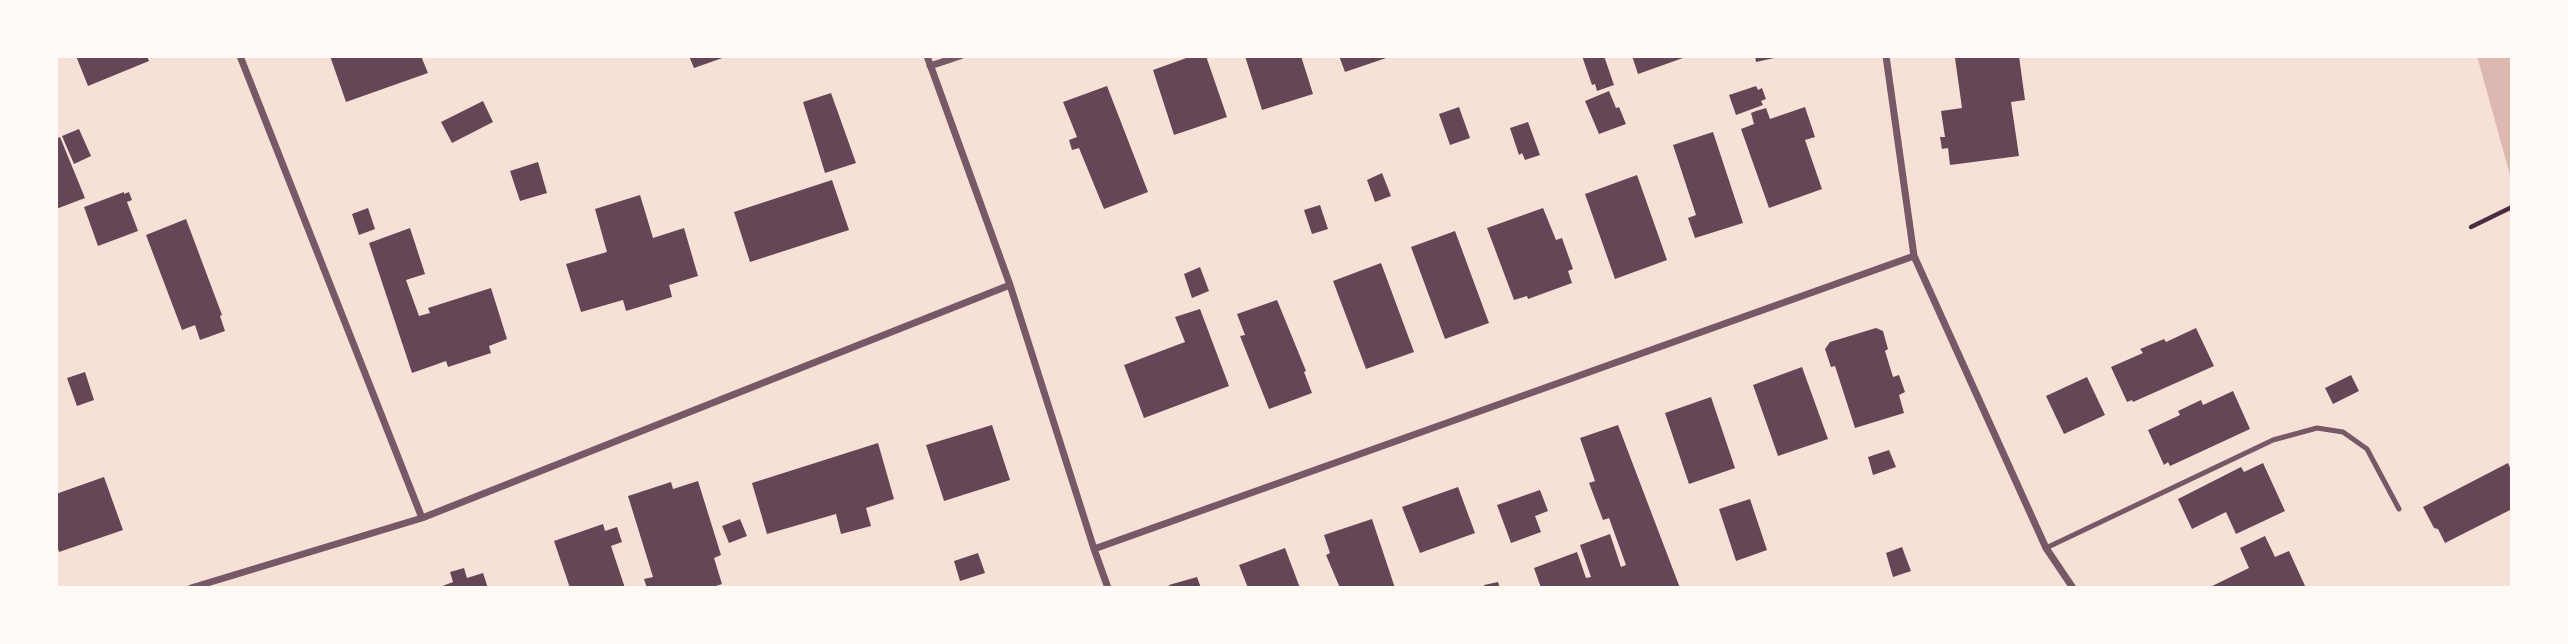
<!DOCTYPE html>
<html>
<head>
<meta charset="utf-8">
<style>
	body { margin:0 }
	#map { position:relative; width:2568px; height:644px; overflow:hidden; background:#f7e1d7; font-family:Lora,serif }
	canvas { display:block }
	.frame { position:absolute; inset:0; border:58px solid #fffaf5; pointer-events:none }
</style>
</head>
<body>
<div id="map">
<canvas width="2568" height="644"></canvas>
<div class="frame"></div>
</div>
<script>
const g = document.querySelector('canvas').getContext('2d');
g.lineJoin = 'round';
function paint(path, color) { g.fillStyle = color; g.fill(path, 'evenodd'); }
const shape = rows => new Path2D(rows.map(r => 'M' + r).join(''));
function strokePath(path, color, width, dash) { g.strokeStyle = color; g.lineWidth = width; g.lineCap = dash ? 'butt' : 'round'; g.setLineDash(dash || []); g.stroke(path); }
const water = shape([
	[2477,56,2512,56,2512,183,2512,182]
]);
const building = shape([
	[76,56,147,56,149,61,88,86],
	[330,56,421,56,428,73,346,102],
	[689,56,728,56,694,68],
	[1192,56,1206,56,1227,117,1174,135,1153,70],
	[1245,56,1301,56,1313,94,1262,110],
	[1339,56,1392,56,1345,72],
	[1582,56,1604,56,1614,85,1597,91,1595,84,1592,85],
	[1632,56,1683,56,1683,58,1638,74],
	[1755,56,1779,56,1779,57,1756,62],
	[1971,56,2019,56,2025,100,2011,102,2019,156,1950,165,1948,148,1942,149,1940,137,1945,137,1941,111,1962,108,1955,58],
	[1107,86,1148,192,1104,209,1079,148,1072,150,1069,140,1077,137,1063,102],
	[1756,86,1758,90,1762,88,1766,99,1761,101,1763,105,1736,115,1729,95],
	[1609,91,1616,108,1619,107,1626,124,1599,134,1585,101],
	[831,93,856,163,825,173,803,102],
	[483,101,493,122,452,143,441,122],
	[1459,107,1470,138,1450,145,1439,114],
	[1805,107,1815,137,1805,140,1822,189,1769,208,1741,129,1754,124,1751,113,1756,111,1766,108,1770,119],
	[1528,122,1540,155,1525,160,1522,153,1519,155,1510,128],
	[79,129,91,156,74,164,62,136],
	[1713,132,1743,223,1695,238,1688,218,1696,215,1673,145],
	[60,137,85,198,56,209,56,139],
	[538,162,547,193,520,201,510,171],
	[1382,173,1391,196,1375,202,1367,180],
	[1637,175,1667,260,1615,279,1585,194],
	[832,180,849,230,750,262,734,212],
	[124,192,124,194,129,192,132,200,127,202,138,231,98,246,84,207],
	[640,195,653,238,684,228,698,276,669,285,672,297,626,311,623,300,581,312,566,264,607,252,595,209],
	[1320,205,1328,229,1312,234,1304,210],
	[368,208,375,229,359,235,352,214],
	[1543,208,1556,240,1562,238,1573,269,1568,271,1572,283,1528,299,1527,296,1514,300,1487,228],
	[186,219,222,315,220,316,225,331,200,340,195,325,182,330,146,235],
	[410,228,425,274,406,280,419,316,430,313,428,308,491,288,507,339,489,346,491,353,448,367,446,361,412,373,369,243],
	[1455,231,1489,323,1445,339,1411,247],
	[1381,263,1414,352,1366,369,1333,281],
	[1200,267,1209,291,1192,298,1184,274],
	[1277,300,1306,371,1304,372,1312,393,1269,409,1240,336,1245,335,1237,314],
	[1200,309,1229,386,1144,418,1124,365,1185,342,1175,317],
	[1876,328,1883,331,1888,349,1885,351,1893,377,1899,375,1905,392,1899,395,1904,413,1855,428,1835,366,1831,367,1825,349,1830,342],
	[2196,328,2214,366,2133,402,2132,400,2127,402,2111,367,2143,353,2140,349,2164,339,2166,342],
	[1802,367,1828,439,1778,456,1753,385],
	[85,372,94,400,77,406,67,378],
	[2351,375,2359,391,2333,404,2325,388],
	[2087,377,2105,415,2064,434,2046,396],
	[2233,391,2250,429,2170,466,2168,462,2164,465,2148,430,2180,415,2178,411,2201,400,2203,405],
	[1711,397,1735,468,1689,484,1665,413],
	[992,425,1010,480,944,501,926,445],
	[1618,425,1680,588,1541,588,1534,568,1577,552,1586,578,1591,577,1580,545,1610,534,1621,567,1626,565,1609,518,1603,520,1589,483,1595,481,1580,438],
	[878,443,894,499,866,508,871,526,841,534,836,514,767,534,752,483],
	[1889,450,1896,467,1873,475,1868,457],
	[2263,463,2285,511,2236,534,2226,512,2192,529,2178,499,2241,467,2244,472],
	[2508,463,2512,472,2512,509,2445,543,2438,529,2434,528,2423,507],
	[104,477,123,530,59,552,56,542,56,494],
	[698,481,721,555,714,558,722,584,710,588,647,588,644,579,653,577,628,496,671,482,673,489],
	[1458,487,1475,533,1420,553,1402,507],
	[1540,490,1548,511,1535,516,1541,532,1511,543,1497,505],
	[1750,499,1767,550,1736,561,1719,509],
	[740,519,747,536,729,543,722,526],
	[1372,519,1395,588,1340,588,1326,555,1330,553,1324,535],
	[603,524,605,531,617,527,622,542,611,546,625,588,570,588,554,541],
	[2265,536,2275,557,2289,551,2306,588,2208,588,2249,568,2240,548],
	[1902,547,1911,571,1893,577,1886,553],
	[1285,548,1300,588,1248,588,1239,565],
	[978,553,985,573,960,581,954,561],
	[464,568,467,578,483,573,488,588,437,588,453,582,450,572],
	[1197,577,1201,588,1170,588,1169,585],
	[1498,582,1500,588,1484,588,1484,585]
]);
const path = shape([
	[2471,227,2512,207]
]);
const service = shape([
	[2046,548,2273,440,2317,428,2343,432,2367,449,2399,509]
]);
const minor = shape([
	[240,56,422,518],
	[927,56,1010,285,1094,549,1108,588],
	[1886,56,1914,256,2046,548,2073,588],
	[930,66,960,56],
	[1094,549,1914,256],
	[191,588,422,518,1010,285]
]);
paint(water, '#dcb8b0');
paint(building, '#644757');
strokePath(path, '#4a2c40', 4.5);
strokePath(service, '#755966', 5);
strokePath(minor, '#755966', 7);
</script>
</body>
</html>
